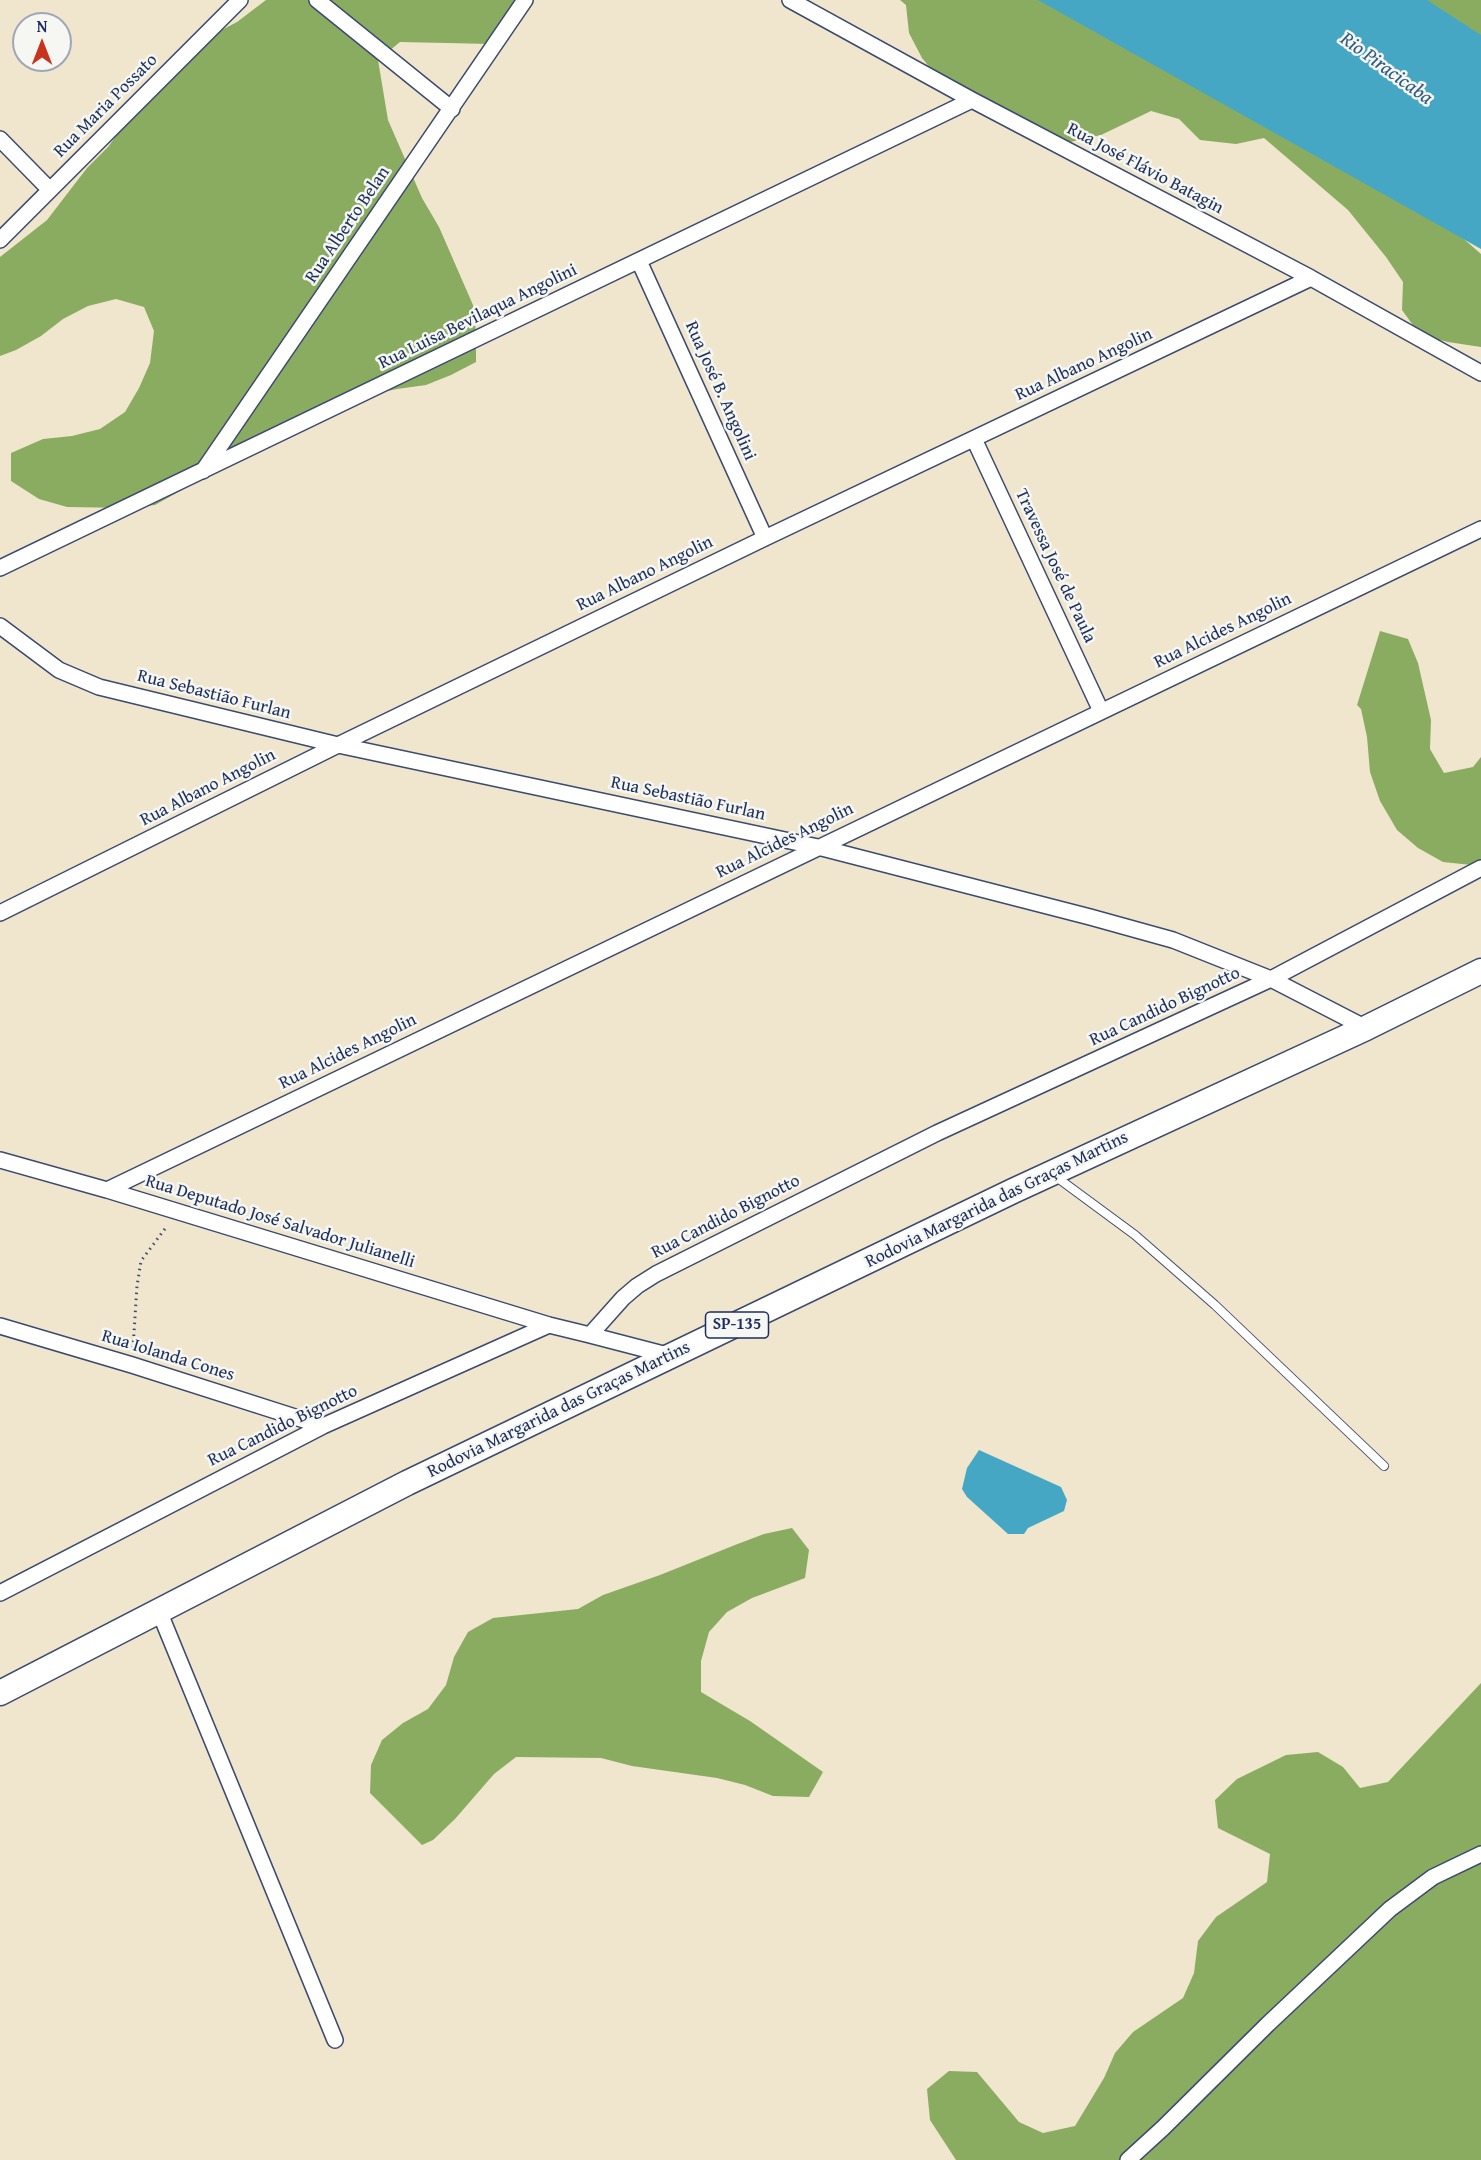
<!DOCTYPE html>
<html>
<head>
<meta charset="utf-8">
<style>
	body { margin:0 }
	#map { position:relative; width:1481px; height:2160px; overflow:hidden; background:#f0e6ce; font-family:"Gentium Book Plus",serif }
	canvas { display:block }
	.north { position:absolute; left:12px; top:12px; width:60px; height:60px; box-sizing:border-box; background:#f6f6f2; border:2px solid #9ea6b7; border-radius:50%; rotate:0deg; font-size:16px; font-weight:700; line-height:24px; text-align:center; color:#1b2f5e }
	.north::after { content:''; display:block; margin:auto; width:21px; height:27px; background:#c8321e; clip-path:polygon(50% 0,100% 100%,50% 72%,0 100%) }
</style>
</head>
<body>
<div id="map">
<canvas width="1481" height="2160"></canvas>
<div class="north">N</div>
</div>
<script>
const g = document.querySelector('canvas').getContext('2d');
g.lineJoin = 'round';
function paint(path, color) { g.fillStyle = color; g.fill(path, 'evenodd'); }
const shape = rows => new Path2D(rows.map(r => 'M' + r).join(''));
function strokePath(path, color, width, dash) { g.strokeStyle = color; g.lineWidth = width; g.lineCap = dash ? 'butt' : 'round'; g.setLineDash(dash || []); g.stroke(path); }
function write(font, color, halo, rows, align = 'center') {
  g.font = font + ' "Gentium Book Plus",serif'; g.lineWidth = 5; g.setLineDash([]); g.textBaseline = 'middle'; g.strokeStyle = halo; g.fillStyle = color; for (const [text, x, y, turn = 0] of rows) {
    g.save(); g.translate(x, y); g.rotate((+turn || 0) * Math.PI / 180); g.textAlign = isNaN(turn) ? turn : align; if (halo) g.strokeText(text, 0, 0); g.fillText(text, 0, 0); g.restore();
  }
}
const forest = shape([
	[266,0,516,0,510,23,492,44,400,42,378,60,388,120,422,198,439,227,473,305,476,333,476,362,451,375,426,385,397,389,369,395,205,477,155,505,127,508,67,507,39,499,11,481,11,453,43,439,72,436,100,429,125,412,139,388,150,363,154,331,144,307,116,299,88,306,63,319,41,336,16,350,0,356,0,257,47,220,87,168,108,147,126,122,212,35,237,22],
	[900,0,1089,0,1457,233,1481,254,1481,347,1448,342,1420,335,1402,310,1403,282,1386,257,1348,210,1264,138,1236,144,1200,140,1179,119,1151,111,1101,135,1070,142,1041,138,940,80,922,58,909,33,906,5],
	[1410,0,1481,0,1481,52],
	[1380,631,1408,639,1418,663,1431,720,1430,749,1444,773,1473,767,1481,757,1481,866,1443,862,1418,848,1397,830,1380,801,1370,772,1367,737,1361,709,1357,705],
	[792,1528,809,1550,805,1578,752,1598,727,1612,709,1632,701,1661,701,1692,750,1721,823,1772,809,1797,773,1796,745,1785,717,1778,632,1766,601,1758,516,1757,494,1774,455,1819,433,1840,422,1845,370,1793,371,1765,382,1740,403,1723,428,1709,446,1685,454,1657,468,1632,493,1618,578,1609,603,1595,660,1575,735,1545,764,1534],
	[1481,1683,1481,2160,956,2160,930,2120,927,2089,949,2071,977,2072,1019,2122,1043,2133,1075,2126,1104,2078,1115,2053,1133,2032,1183,1998,1194,1973,1198,1941,1216,1917,1267,1882,1270,1854,1218,1828,1215,1800,1237,1779,1286,1755,1318,1752,1343,1767,1360,1788,1388,1782]
]);
const water = shape([
	[1038,0,1427,0,1481,35,1481,249],
	[979,1450,1061,1487,1067,1500,1064,1511,1028,1528,1024,1534,1008,1534,967,1497,962,1489,967,1468]
]);
const path = shape([
	[133,1348,137,1286,141,1261,167,1226]
]);
const lane = shape([
	[1055,1176,1135,1235,1215,1305,1384,1466]
]);
const street = shape([
	[317,0,452,109],
	[790,0,972,100,1311,278,1481,373],
	[0,139,49,189],
	[0,240,240,0],
	[639,261,765,538],
	[974,439,1101,711],
	[203,471,525,0],
	[0,568,972,100],
	[0,626,59,670,99,687,338,745,818,847,1090,917,1173,940,1271,979,1366,1028],
	[0,913,338,745,765,538,1311,278],
	[0,1160,107,1190,549,1325,590,1335,623,1298,637,1286,656,1274,937,1133,1271,979,1481,868],
	[107,1190,1481,529],
	[0,1326,132,1365,323,1426],
	[590,1335,671,1356],
	[0,1593,323,1426,549,1325],
	[159,1611,335,2040],
	[1128,2160,1163,2128,1268,2024,1390,1909,1433,1877,1481,1854]
]);
const primary = shape([
	[0,1693,407,1483,1013,1191,1366,1028,1481,971]
]);
const shields = [
	[737,1325,63]
];
const shieldNames = [
	["SP-135",737,1325]
];
const streetNames = [
	["Rua Maria Possato",106,106,-45],
	["Rua José Flávio Batagin",1145,169,28],
	["Rua Alberto Belan",348,225,-56],
	["Rua Luisa Bevilaqua Angolini",478,317,-26],
	["Rua Albano Angolin",1084,365,-25],
	["Rua José B. Angolini",720,391,66],
	["Travessa José de Paula",1055,566,65],
	["Rua Albano Angolin",645,574,-26],
	["Rua Alcides Angolin",1223,631,-26],
	["Rua Sebastião Furlan",214,695,14],
	["Rua Albano Angolin",208,788,-27],
	["Rua Sebastião Furlan",688,799,12],
	["Rua Alcides Angolin",785,841,-26],
	["Rua Candido Bignotto",1165,1007,-25],
	["Rua Alcides Angolin",348,1052,-26],
	["Rodovia Margarida das Graças Martins",997,1200,-26],
	["Rua Candido Bignotto",726,1217,-27],
	["Rua Deputado José Salvador Julianelli",280,1222,17],
	["Rua Iolanda Cones",168,1356,17],
	["Rodovia Margarida das Graças Martins",559,1410,-26],
	["Rua Candido Bignotto",283,1426,-26]
];
const waterNames = [
	["Rio Piracicaba",1386,69,36]
];
paint(forest, '#8aac61');
paint(water, '#46a7c5');
strokePath(lane, '#3b4a6f', 10);
strokePath(street, '#3b4a6f', 18);
strokePath(primary, '#3b4a6f', 27);
strokePath(path, '#3b4a6f', 3, [1.5, 4.5]);
strokePath(lane, '#fff', 8);
strokePath(street, '#fff', 15);
strokePath(primary, '#fff', 24);
for (const [x, y, w] of shields) { const box = new Path2D(); box.roundRect(x - w / 2, y - 13, w, 26, 4.5); g.fillStyle = '#f6f6f2'; g.fill(box); strokePath(box, '#1b2f5e', 1.5); }
write('bold 16px', '#1b2f5e', null, shieldNames);
write('18px', '#1b2f5e', '#f6f6f2', streetNames);
write('italic 20px', '#2a5982', '#f6f6f2', waterNames);
</script>
</body>
</html>
